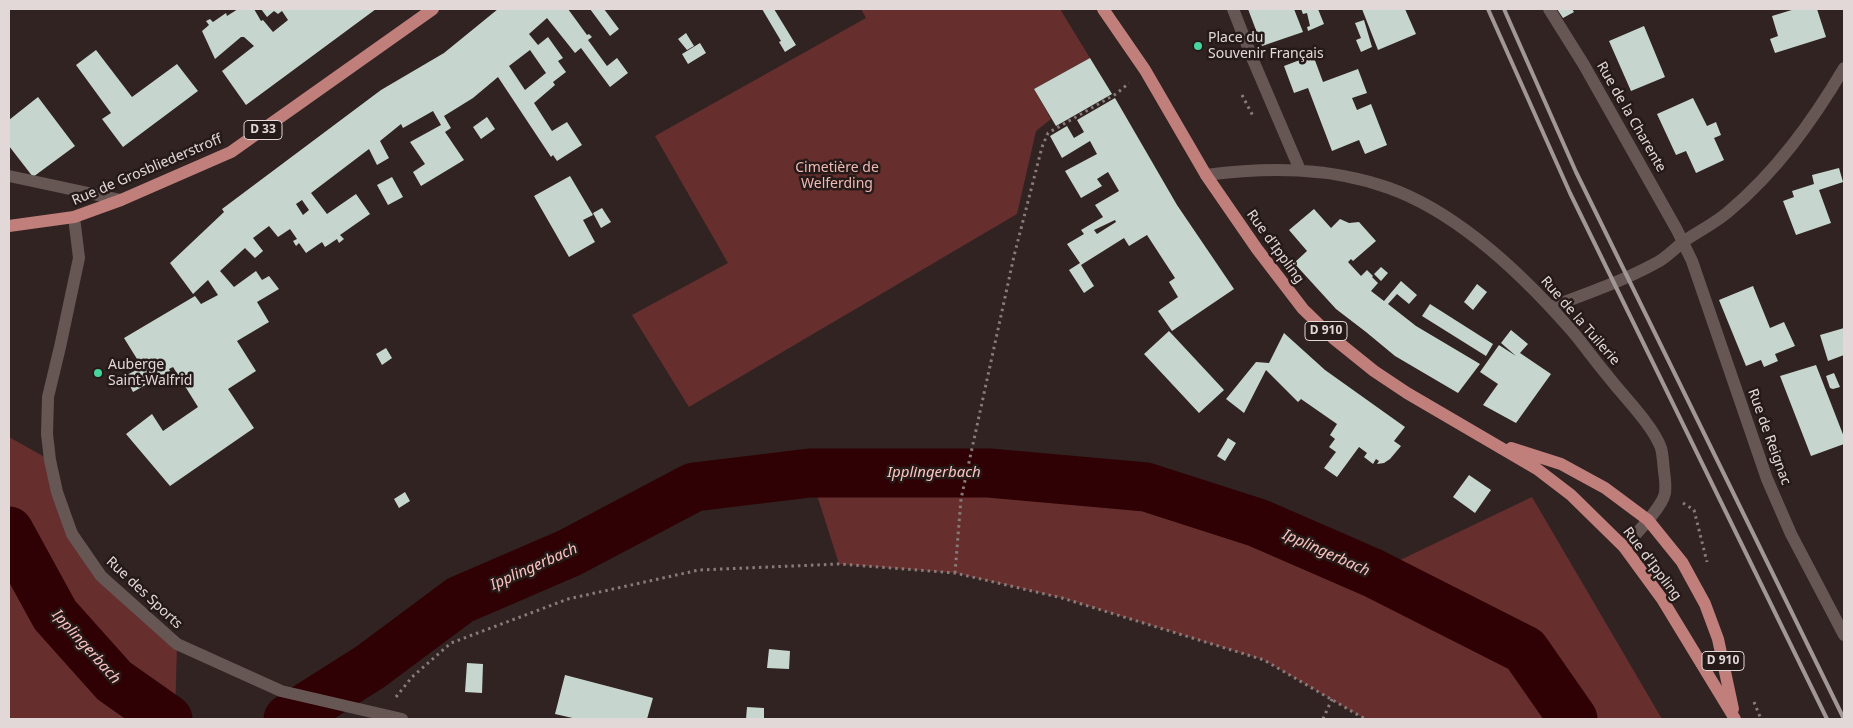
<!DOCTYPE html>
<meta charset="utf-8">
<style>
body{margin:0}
#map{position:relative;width:1853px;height:728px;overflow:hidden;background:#302322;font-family:"Noto Sans",sans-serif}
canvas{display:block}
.frame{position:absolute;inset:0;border:10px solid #e1d8d7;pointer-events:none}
</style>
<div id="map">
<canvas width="1853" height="728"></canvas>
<div class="frame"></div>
</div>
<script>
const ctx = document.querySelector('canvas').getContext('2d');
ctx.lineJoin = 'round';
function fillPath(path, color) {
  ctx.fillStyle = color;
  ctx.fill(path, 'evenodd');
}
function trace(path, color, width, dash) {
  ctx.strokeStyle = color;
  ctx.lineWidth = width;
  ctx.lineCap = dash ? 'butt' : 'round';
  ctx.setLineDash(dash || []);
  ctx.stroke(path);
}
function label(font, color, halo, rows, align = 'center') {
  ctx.font = font + ' "Noto Sans",sans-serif';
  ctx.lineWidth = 5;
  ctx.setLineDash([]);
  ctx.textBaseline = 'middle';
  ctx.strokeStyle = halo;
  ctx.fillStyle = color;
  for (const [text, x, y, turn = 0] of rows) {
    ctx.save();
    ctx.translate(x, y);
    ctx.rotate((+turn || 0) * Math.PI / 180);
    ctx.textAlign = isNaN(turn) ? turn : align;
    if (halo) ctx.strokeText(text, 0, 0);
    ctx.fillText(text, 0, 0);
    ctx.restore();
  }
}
fillPath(new Path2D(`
 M861 9H1060L1090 58 1034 89 1051 119 1036 131 1017 214 689 407 632 315 728 263 655 136 866 18Z
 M9 437 50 460 57 492 101 576 177 644 175 719H9Z
 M810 473H989L1146 487 1258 523 1373 573 1532 497 1662 719H1365L1264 660 1062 598 955 573 839 564Z`), '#662f2e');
trace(new Path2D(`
 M9 531 55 615 114 681 168 719
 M288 719 370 667 460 600 569 553 694 487 810 473H989L1146 487 1258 523 1373 573 1525 650 1573 719`), '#2f0104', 49);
fillPath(new Path2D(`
 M238 9H254L261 21 263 20 273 32 288 20 282 11 278 14 274 11 267 17 261 9H376L246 105 222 71 254 46 244 37H241L215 59 202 31 209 25 206 21 210 19 213 22 226 13 227 16Z
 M498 9H568L587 35 589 34 592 37 588 40 607 66 617 58 628 73 610 87 581 48 575 53 547 18 529 34 538 45 548 37 563 58 558 61 566 72 553 82 555 85 534 103 552 131 567 122 582 145 557 161 553 155 551 157 498 77 473 98 444 116 451 128 445 132 464 160 421 186 413 172 425 164 410 142 441 125 433 111 403 128 401 124 380 141 389 158 377 165 369 149 311 193 327 214 356 194 370 214 340 235 344 239 339 243 337 239 325 247 322 242 306 253 299 243 296 246 293 241 297 239 290 229 278 237 269 226 253 238 263 251 255 258 245 248 220 271 234 287 256 271 262 280 269 276 279 289 257 302 269 322 237 341 256 371 228 389 254 428 170 486 126 434 152 414 163 431 198 407 173 367 169 369 170 371 133 392 125 376 142 367 124 338 195 296 201 304 218 295 208 280 193 294 170 263 224 212 222 209 381 90 444 53ZM530 50 546 73 525 90 509 66ZM302 200 309 210 303 215 296 204Z
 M590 9H604L619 29 610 36Z
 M762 9H774L796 45 785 52 779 42 781 41Z
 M1248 9H1294L1303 32 1262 46Z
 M1301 9H1318L1324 24 1308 31 1307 27 1310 26 1307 13 1303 14Z
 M1362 9H1405L1416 34 1378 50Z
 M1557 9H1572L1574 12 1563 18Z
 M1795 9H1817L1826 37 1775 53 1770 39 1778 36 1772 16Z
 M1364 20 1372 47 1361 52 1356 40 1361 38 1355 23Z
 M1644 26 1665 77 1631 91 1609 41Z
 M686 33 694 46 687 50 678 39Z
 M700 43 706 53 688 64 682 54Z
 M96 50 132 97 177 64 198 91 123 147 102 119 111 113 76 65Z
 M1313 55 1323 82 1358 69 1367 93 1352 98 1357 110 1371 104 1387 145 1365 154 1359 140 1332 151 1308 88 1294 93 1284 66Z
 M1090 58 1112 94 1056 126 1034 89Z
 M38 97 75 146 33 177 9 146V120Z
 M1115 98 1177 205 1234 289 1172 331 1158 311 1178 297 1169 282 1175 278 1147 235 1129 246 1124 238 1081 265 1094 286 1084 293 1069 270 1080 263 1067 244 1084 234 1081 230 1103 217 1095 205 1119 191 1108 172 1097 179 1102 186 1081 198 1065 171 1097 154 1090 141 1062 158 1050 136 1067 126 1074 138 1084 132 1077 120ZM1115 220 1116 222 1097 234 1094 230Z
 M1693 98 1707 126 1716 122 1721 135 1714 138 1724 160 1696 173 1686 151 1676 155 1657 114Z
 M487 117 495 129 481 139 473 127Z
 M1839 168 1843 182 1819 190 1831 223 1796 235 1783 201 1794 197 1792 191 1814 184 1812 175Z
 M570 176 593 215 583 220 595 242 569 257 534 196Z
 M392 177 403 197 388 205 377 185Z
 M602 208 611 222 601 228 593 213Z
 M1314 209 1331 228 1340 219 1349 223 1359 222 1376 241 1353 261 1351 259 1348 262 1361 276 1367 270 1373 276 1372 277 1378 283 1371 291 1384 301 1401 281 1417 295 1409 304 1397 294 1388 304 1416 326 1480 364 1458 393 1395 356 1366 332 1336 309 1294 263 1307 251 1289 230Z
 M1381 267 1388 273 1381 281 1374 274Z
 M1477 284 1487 292 1473 310 1464 302Z
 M1753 286 1770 328 1784 322 1795 346 1775 354 1778 361 1764 367 1761 360 1746 366 1719 300Z
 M1430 304 1493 344 1486 356 1422 316Z
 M1844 328V355L1828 361 1820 335Z
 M1511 330 1528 344 1520 353 1551 374 1516 423 1483 405 1498 384 1480 372 1499 345 1516 356 1501 343Z
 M1169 331 1224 390 1199 413 1144 354Z
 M1284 333 1325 370 1405 427 1394 441 1401 446 1390 459 1384 463 1377 464 1379 461 1376 459 1373 464 1364 457 1367 453 1359 447 1337 477 1324 468 1336 452 1329 447 1335 439 1330 435 1337 424 1301 399 1298 402 1266 370 1244 413 1226 399 1256 362 1269 363Z
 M386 348 392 358 382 365 376 354Z
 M1816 365 1844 437V444L1811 456 1780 376Z
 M1834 373 1840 387 1833 389 1830 388 1826 376Z
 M1228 438 1236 443 1225 461 1217 456Z
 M1469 475 1491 490 1475 513 1453 497Z
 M405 492 410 501 399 508 394 499Z
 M769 649 790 651 789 669 767 668Z
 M467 663 483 664 482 693 465 692Z
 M565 675 653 698 647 719H577L555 714Z
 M747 707 764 708V719H746Z`), '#c6d6ce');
trace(new Path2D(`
 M1242 95 1253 116
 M1683 503 1694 510 1707 562
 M955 573 961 499 1014 256 1042 147 1048 133 1116 94 1129 83
 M396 697 412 677 451 643 568 599 699 570 839 564 955 573 1062 598 1264 660 1365 719
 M1754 702 1761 719
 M1323 719 1332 699`), '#877c7b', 3, [2.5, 4]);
trace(new Path2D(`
 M1233 9 1253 60 1300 170
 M1549 9 1584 65 1677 230 1692 261 1767 479 1791 534 1844 635
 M1206 175C1268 167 1330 167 1389 188 1459 213 1524 276 1572 331 1584 345 1595 361 1607 375 1623 396 1652 424 1661 448 1663 455 1663 464 1664 471 1665 478 1666 486 1665 493 1662 508 1635 535 1624 547
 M9 176 121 200
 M1551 307C1586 294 1623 281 1656 263 1666 258 1674 249 1683 242 1697 232 1714 224 1728 212 1776 172 1812 122 1844 68`), '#665755', 12);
trace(new Path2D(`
 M74 217 79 258 60 347 48 397 47 434 50 460 57 492 72 534 101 576 177 644 281 691 402 719`), '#665755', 12);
trace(new Path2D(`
 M1103 9 1145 70 1206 175 1257 249 1303 309 1333 338 1374 371 1407 393 1537 469 1571 495 1624 547 1662 599 1735 719
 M9 226 74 217 121 200 231 152 433 9
 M1511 448 1561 464 1605 488 1648 520 1682 562 1705 604 1718 639 1733 709`), '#c07f7b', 12);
trace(new Path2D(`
 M1488 9 1570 193 1827 719
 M1504 9 1576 172 1844 719`), '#a19796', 4);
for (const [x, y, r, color] of [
 [1198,46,5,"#48d49d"],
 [98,373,5,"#48d49d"]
]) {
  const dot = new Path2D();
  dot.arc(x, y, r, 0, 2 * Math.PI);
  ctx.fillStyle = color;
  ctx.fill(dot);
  trace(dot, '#261a19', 2);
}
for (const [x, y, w] of [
 [263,130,38],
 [1326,331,42],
 [1723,661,42]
]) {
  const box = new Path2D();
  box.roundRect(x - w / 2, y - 9.5, w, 19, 4);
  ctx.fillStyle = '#261a19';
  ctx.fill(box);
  trace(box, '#e1d8d7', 1);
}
label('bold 12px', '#e1d8d7', null, [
 ["D 33",263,130],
 ["D 910",1326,331],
 ["D 910",1723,661]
]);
label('14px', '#e1d8d7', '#261a19', [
 ["Place du",1208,38],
 ["Souvenir Français",1208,54],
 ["Auberge",108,365],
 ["Saint-Walfrid",108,381]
], 'left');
label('14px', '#e1d8d7', '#261a19', [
 ["Rue de la Charente",1631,117,60],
 ["Rue de Grosbliederstroff",147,170,-23],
 ["Rue d'Ippling",1275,247,54],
 ["Rue de la Tuilerie",1580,321,49],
 ["Rue de Reignac",1769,437,70],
 ["Rue d'Ippling",1652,564,53],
 ["Rue des Sports",144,593,43]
]);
label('14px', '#efb9b5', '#261a19', [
 ["Cimetière de",837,168],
 ["Welferding",837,184]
]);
label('italic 15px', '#fbc4c0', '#261a19', [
 ["Ipplingerbach",934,473],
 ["Ipplingerbach",1326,553,24],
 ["Ipplingerbach",534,567,-24],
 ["Ipplingerbach",86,647,48]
]);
</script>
